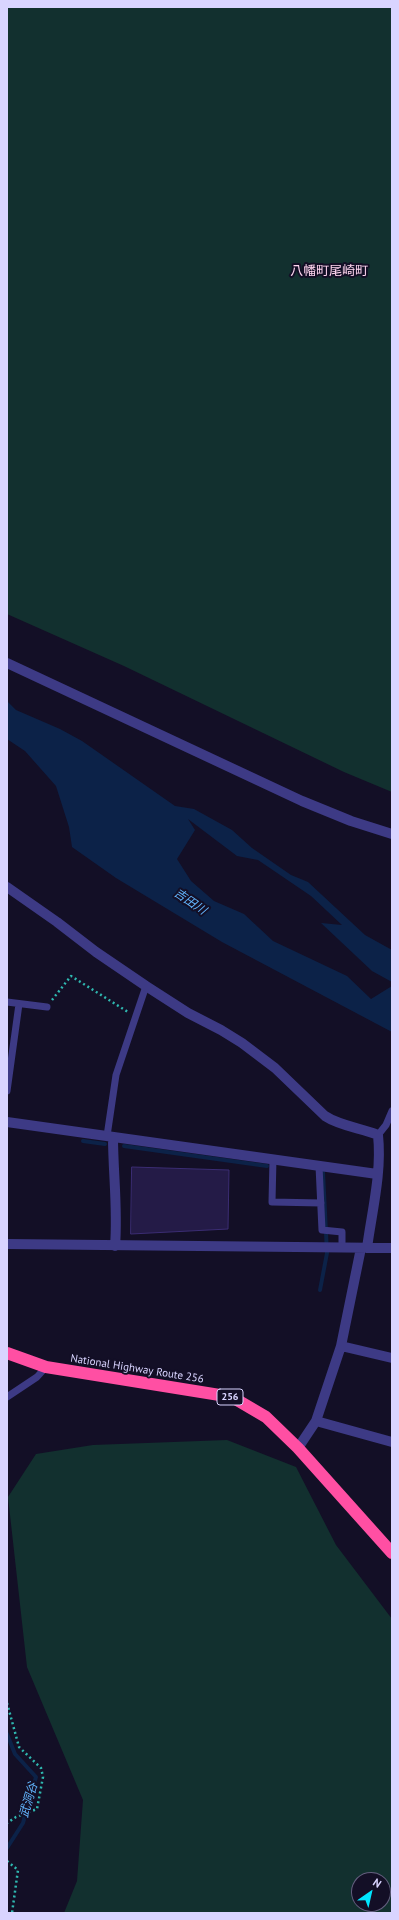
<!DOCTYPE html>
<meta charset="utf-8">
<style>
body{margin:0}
#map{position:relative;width:399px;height:1920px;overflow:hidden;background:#130f26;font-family:"PT Sans",sans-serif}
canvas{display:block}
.frame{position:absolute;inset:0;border:8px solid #d9d4ff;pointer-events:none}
.north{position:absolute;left:351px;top:1872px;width:40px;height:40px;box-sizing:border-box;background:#130f26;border:1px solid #625e7d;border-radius:50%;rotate:34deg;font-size:11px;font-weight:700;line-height:16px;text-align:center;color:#d9d4ff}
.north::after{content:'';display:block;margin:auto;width:14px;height:18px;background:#00e5ff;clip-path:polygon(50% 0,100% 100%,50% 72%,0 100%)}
</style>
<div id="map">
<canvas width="399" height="1920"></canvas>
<div class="frame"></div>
<div class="north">N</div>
</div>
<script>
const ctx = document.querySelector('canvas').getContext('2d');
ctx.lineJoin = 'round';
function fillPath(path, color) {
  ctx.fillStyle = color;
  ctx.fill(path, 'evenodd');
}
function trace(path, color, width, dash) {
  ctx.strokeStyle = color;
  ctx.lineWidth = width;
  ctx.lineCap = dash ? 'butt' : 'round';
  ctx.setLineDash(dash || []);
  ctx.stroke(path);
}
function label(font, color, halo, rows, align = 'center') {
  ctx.font = font + ' "PT Sans","Noto Sans JP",sans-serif';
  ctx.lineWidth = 4;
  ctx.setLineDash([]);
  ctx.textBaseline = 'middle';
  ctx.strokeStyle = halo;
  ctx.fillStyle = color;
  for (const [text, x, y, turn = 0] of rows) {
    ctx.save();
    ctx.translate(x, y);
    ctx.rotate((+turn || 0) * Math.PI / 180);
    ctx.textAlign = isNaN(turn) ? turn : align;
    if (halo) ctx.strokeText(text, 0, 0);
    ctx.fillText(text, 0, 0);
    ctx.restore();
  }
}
fillPath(new Path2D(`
 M7 7H392V792L344 772 124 666 7 614Z
 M227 1440 296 1467 336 1545 392 1619V1913H64L77 1881 83 1800 27 1667 8 1497 36 1454 93 1445ZM359 1880H383V1904H359Z`), '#12302f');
fillPath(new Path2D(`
 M7 701 16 710 60 729 82 741 175 806 194 809 232 830 252 848 291 875 308 882 365 935 392 950V982L372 971 321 923 342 925 311 896 258 860 237 856 188 819 195 830 177 859 191 881 214 901 244 914 273 941 347 976 371 999 392 986V1032L222 942 116 878 72 847 69 827 56 786 25 751 7 739Z`), '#0c2248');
trace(new Path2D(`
 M83 1141 105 1144
 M124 1146 267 1166
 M320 1290 327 1253 323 1172
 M7 1734 15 1754 36 1777 23 1823 7 1848`), '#0c2248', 4);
const building = new Path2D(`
 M132 1167 229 1170 228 1229 131 1234Z`);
fillPath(building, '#241b47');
trace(building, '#3b2d73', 1);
trace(new Path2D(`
 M52 1000 71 976 128 1012
 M7 1703 19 1747 41 1768 43 1777 37 1809 16 1817 7 1823
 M7 1861 18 1870 12 1913`), '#2fb8b0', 2.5, [2, 3]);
trace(new Path2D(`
 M7 1002 47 1007
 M7 1091 19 1004
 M378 1135 386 1125 392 1111
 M107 1136 116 1075 146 986
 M273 1159 272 1202 321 1203
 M319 1166 322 1230 342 1232V1247
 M7 1397 37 1377 46 1367`), '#3d3a85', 7);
trace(new Path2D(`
 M7 663 302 801 351 821 392 834
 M7 887 57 922 96 952 146 986 188 1013 221 1030 242 1043 275 1068 325 1116C340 1126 361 1128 378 1135 382 1172 372 1211 367 1248
 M7 1122 377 1174
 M113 1137C113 1173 118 1209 115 1246
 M7 1244 392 1248
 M341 1346 392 1358
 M316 1421 392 1442
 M298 1448 316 1421 341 1346 361 1248`), '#3d3a85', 10);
trace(new Path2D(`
 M7 1353 46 1367 232 1397 266 1417 298 1448 392 1553`), '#ff4fa3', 12);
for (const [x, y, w] of [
 [230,1397,26]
]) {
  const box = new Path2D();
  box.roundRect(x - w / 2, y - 8, w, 16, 3);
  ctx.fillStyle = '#130f26';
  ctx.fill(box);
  trace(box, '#d9d4ff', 1);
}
label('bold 10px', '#d9d4ff', null, [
 ["256",230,1397]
]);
label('11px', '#d9d4ff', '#130f26', [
 ["National Highway Route 256",137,1369,9]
]);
label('italic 12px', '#62b6ff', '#130f26', [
 ["吉田川",190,902,34],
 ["武洞谷",29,1800,-74]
]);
label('13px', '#ffd6f0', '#130f26', [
 ["八幡町尾崎町",329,271]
]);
</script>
